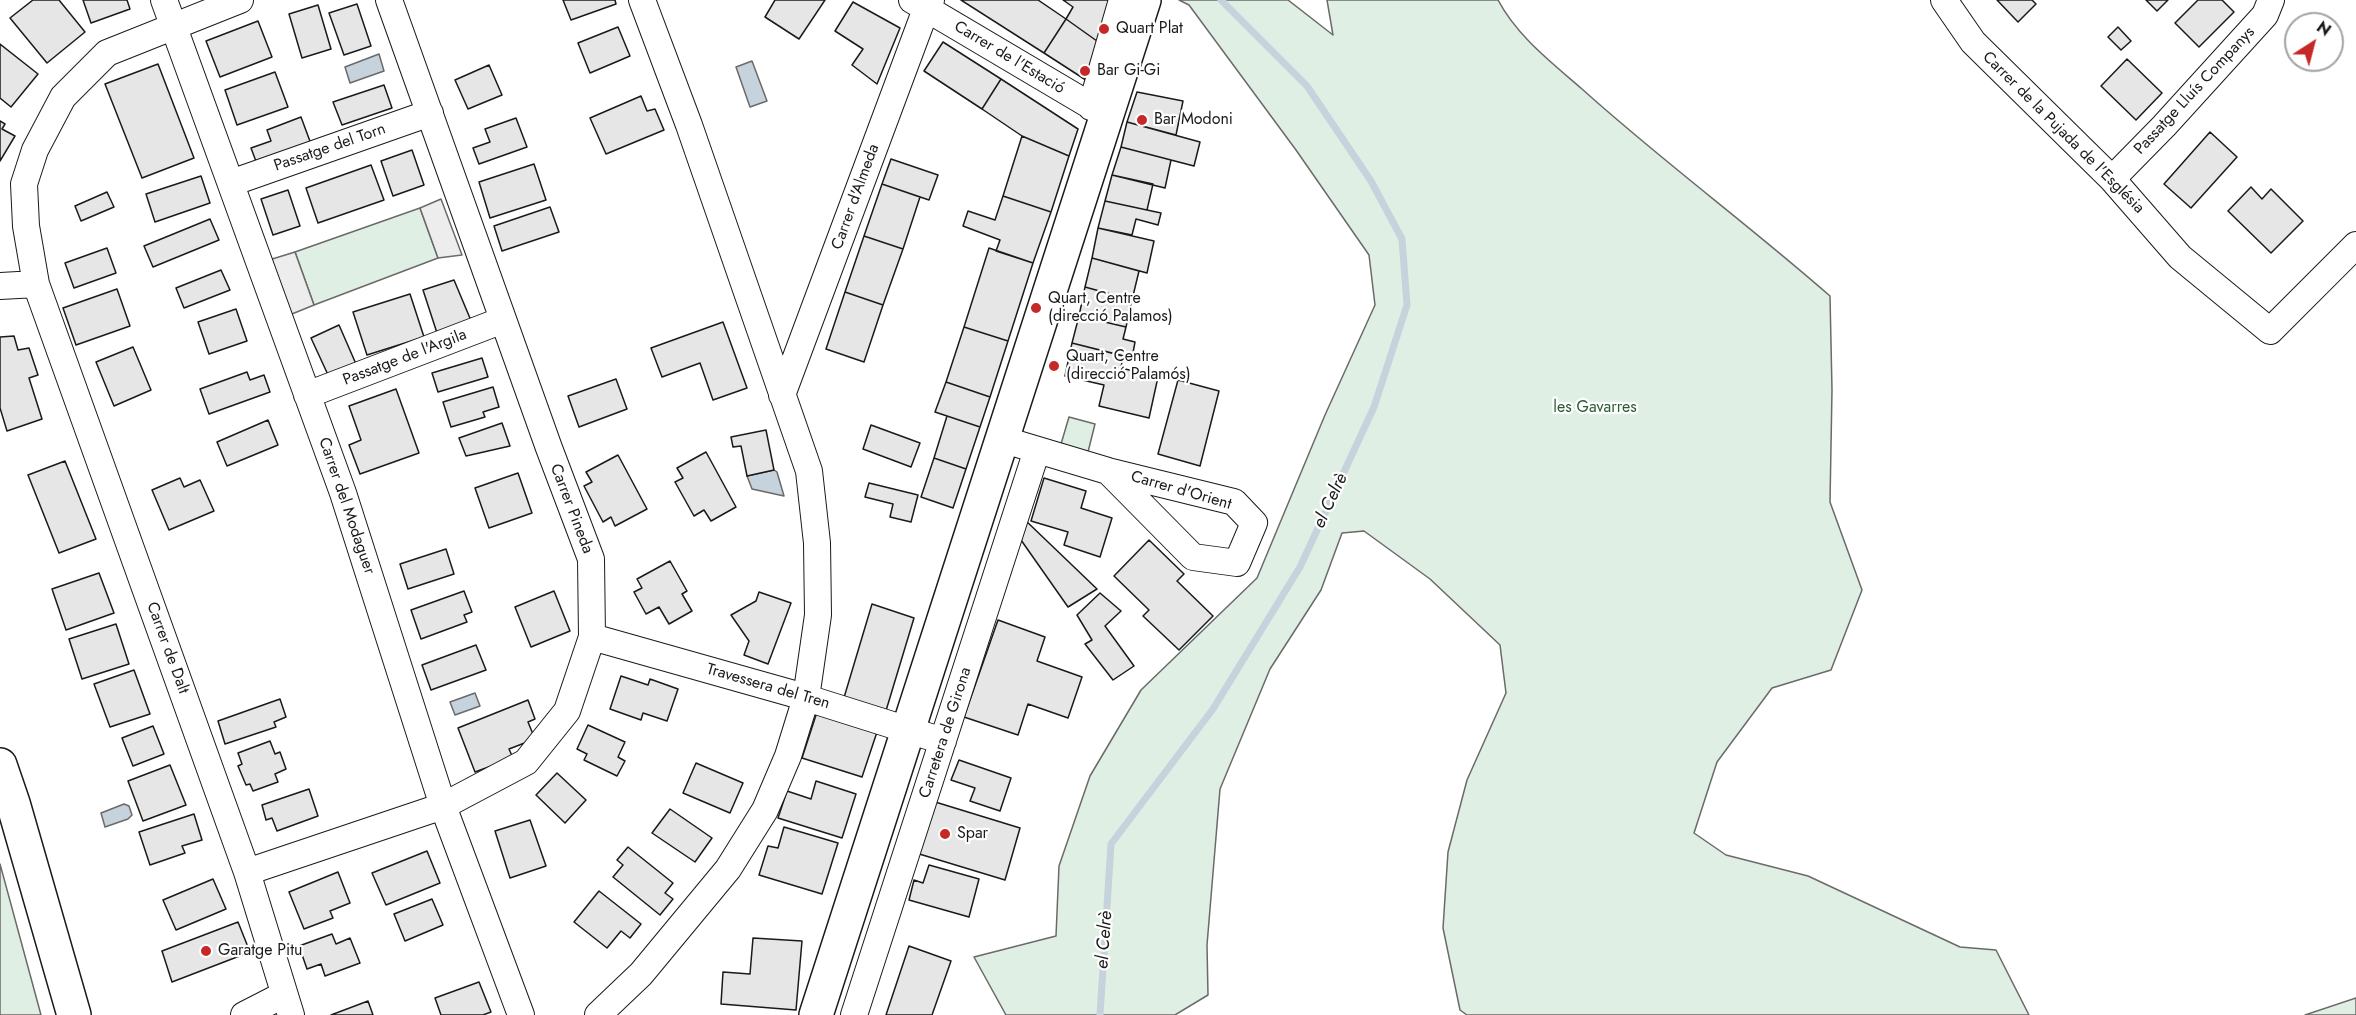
<!DOCTYPE html>
<meta charset="utf-8">
<style>
body{margin:0}
#map{position:relative;width:2356px;height:1015px;overflow:hidden;background:#fff;font-family:Jost,sans-serif}
canvas{display:block}
.north{position:absolute;left:2284px;top:12px;width:60px;height:60px;box-sizing:border-box;background:#fff;border:2px solid #a3a3a3;border-radius:50%;rotate:36deg;font-size:16px;font-weight:700;line-height:24px;text-align:center;color:#1a1a1a}
.north::after{content:'';display:block;margin:auto;width:21px;height:27px;background:#c62828;clip-path:polygon(50% 0,100% 100%,50% 72%,0 100%)}
</style>
<div id="map">
<canvas width="2356" height="1015"></canvas>
<div class="north">N</div>
</div>
<script>
const ctx = document.querySelector('canvas').getContext('2d');
ctx.lineJoin = 'round';
function fillPath(path, color) {
  ctx.fillStyle = color;
  ctx.fill(path, 'evenodd');
}
function trace(path, color, width, dash) {
  ctx.strokeStyle = color;
  ctx.lineWidth = width;
  ctx.lineCap = dash ? 'butt' : 'round';
  ctx.setLineDash(dash || []);
  ctx.stroke(path);
}
function label(font, color, halo, rows, align = 'center') {
  ctx.font = font + ' Jost,sans-serif';
  ctx.lineWidth = 4.5;
  ctx.setLineDash([]);
  ctx.textBaseline = 'middle';
  ctx.strokeStyle = halo;
  ctx.fillStyle = color;
  for (const [text, x, y, turn = 0] of rows) {
    ctx.save();
    ctx.translate(x, y);
    ctx.rotate((+turn || 0) * Math.PI / 180);
    ctx.textAlign = isNaN(turn) ? turn : align;
    if (halo) ctx.strokeText(text, 0, 0);
    ctx.fillText(text, 0, 0);
    ctx.restore();
  }
}
const green = new Path2D(`
 M1179 0H1288L1333 35 1327 0H1498C1517 36 1551 62 1582 89 1662 161 1749 225 1830 296L1832 390 1830 502 1862 590 1831 670 1772 688 1717 762 1694 833 1726 855 1808 876 1960 947 1996 950 2029 1015H1467L1460 1010 1443 928 1448 852 1467 780 1506 693 1500 645 1430 579 1364 531 1342 533 1321 590 1270 669 1220 789 1207 945 1208 995 1175 1015H1006L974 957 1056 936 1059 866 1090 776 1141 690 1257 578 1325 415 1375 305 1369 255 1296 150 1189 5Z
 M420 208 438 258 314 305 295 252Z
 M1069 417 1095 424 1088 452 1061 444Z
 M0 864 41 1015H0Z
 M2356 998V1015H2305Z`);
fillPath(green, '#e0efe3');
trace(green, '#6a6a6a', 1.5);
const parking = new Path2D(`
 M441 199 462 255 438 258 420 208Z
 M295 252 314 305 287 316 269 260Z`);
fillPath(parking, '#ededed');
trace(parking, '#6a6a6a', 1.5);
const water = new Path2D(`
 M379 54 384 71 350 83 345 67Z
 M752 61 767 101 750 107 736 67Z
 M774 470 777 472 784 496 752 489 747 476Z
 M475 693 480 706 455 715 450 702Z
 M124 804 129 806 132 815 128 819 105 827 101 813Z`);
fillPath(water, '#c6d2dc');
trace(water, '#6a6a6a', 1.5);
trace(new Path2D(`
 M1100 1015 1111 844 1213 709 1300 567 1374 407 1407 305 1402 239 1371 181 1307 86 1221 0`), '#c6d2dc', 7);
const building = new Path2D(`
 M33 0H59L85 32 47 63 10 18Z
 M83 0H127L130 9 91 23Z
 M563 0H615L616 4 571 20Z
 M775 0H825L799 39 765 17Z
 M961 0H1038L1066 19 1044 53Z
 M1063 0H1118L1104 46 1066 19 1073 7Z
 M1997 0H2032L2036 4 2018 22Z
 M2146 0H2168L2157 11Z
 M2198 0H2222L2234 12 2199 47 2175 23Z
 M853 2 900 28 877 84 852 65 863 49 835 31Z
 M357 4 371 46 344 55 329 13Z
 M318 5 331 49 302 58 289 14Z
 M1066 19 1104 46 1092 84 1044 53Z
 M258 21 272 57 220 77 206 41Z
 M618 27 630 56 590 73 578 43Z
 M2118 27 2131 41 2121 50 2108 37Z
 M943 42 1001 79 982 109 924 71Z
 M0 44 38 74 11 107 0 98Z
 M2127 59 2162 93 2136 120 2101 86Z
 M158 64 194 158 142 178 105 84Z
 M489 65 502 95 468 109 455 80Z
 M275 72 288 107 237 125 225 90Z
 M1001 79 1078 129 1069 156 1022 136 982 109Z
 M384 85 392 108 342 125 333 102Z
 M1137 92 1183 101 1176 135 1127 122Z
 M641 96 647 111 655 109 664 130 606 154 590 118Z
 M301 117 311 144 257 164 251 148 271 141 267 130Z
 M516 118 527 147 479 164 473 148 490 142 485 129Z
 M0 121 5 124 2 129 15 136 0 161Z
 M1127 122 1200 142 1194 166 1121 147Z
 M2210 132 2237 157 2191 208 2164 184Z
 M1022 136 1069 156 1051 212 1003 196Z
 M1121 147 1171 160 1165 188 1112 175Z
 M412 150 424 185 393 196 381 161Z
 M891 159 938 175 929 200 882 184Z
 M534 164 546 200 490 218 479 182Z
 M371 165 384 200 318 223 306 188Z
 M1112 175 1153 184 1147 210 1105 201Z
 M201 176 210 203 155 222 146 194Z
 M882 184 920 197 903 249 864 236Z
 M2251 187 2262 199 2271 189 2303 221 2271 253 2228 211Z
 M288 190 300 226 273 235 261 199Z
 M107 192 114 207 81 221 75 206Z
 M1003 196 1051 212 1033 263 996 251 1000 240 963 226 968 211 995 220Z
 M1105 201 1161 213 1158 225 1136 219 1132 235 1098 228Z
 M550 207 559 232 502 251 494 226Z
 M210 219 219 240 153 267 144 246Z
 M1098 228 1154 241 1147 273 1092 258Z
 M864 236 903 249 883 305 845 292Z
 M107 248 116 273 74 288 65 263Z
 M989 248 1033 263 1008 341 964 327Z
 M1092 258 1139 271 1132 300 1085 287Z
 M221 270 230 290 184 308 176 288Z
 M454 280 472 323 438 336 423 290Z
 M1085 287 1132 300 1126 327 1079 316Z
 M117 289 130 326 76 345 63 308Z
 M845 292 883 305 864 362 826 349Z
 M410 294 424 337 367 355 353 312Z
 M236 309 247 341 209 354 198 322Z
 M1079 316 1126 327 1123 339 1135 342 1132 358 1072 343Z
 M723 322 747 388 713 400 700 363 662 377 651 348Z
 M339 325 356 364 329 377 311 338Z
 M964 327 1008 341 990 397 946 382Z
 M14 336 18 350 29 348 38 375 29 378 42 419 7 431 0 408V337Z
 M1072 343 1123 356 1121 368 1158 377 1149 418 1099 406 1104 385 1065 376Z
 M133 347 151 390 114 406 96 362Z
 M482 358 488 377 438 392 432 373Z
 M247 372 250 380 264 375 270 392 209 414 200 389Z
 M616 379 627 409 579 427 568 396Z
 M1178 380 1219 391 1200 466 1158 454Z
 M946 382 990 397 980 427 935 412Z
 M493 387 499 407 483 412 485 417 451 427 443 402Z
 M396 389 419 453 360 474 349 445 361 440 349 406Z
 M947 416 980 427 966 469 934 458Z
 M268 420 278 445 227 466 217 442Z
 M502 423 510 446 466 456 459 438Z
 M871 425 920 443 911 467 863 449Z
 M766 430 774 470 747 476 741 446 733 447 731 437Z
 M706 452 736 507 711 521 704 510 694 516 675 482 683 478 677 468Z
 M618 455 647 509 615 526 611 517 603 522 584 486 592 482 586 472Z
 M934 458 966 469 953 508 921 497Z
 M65 461 96 539 59 553 28 475Z
 M518 473 532 513 489 528 475 488Z
 M180 478 184 487 200 480 214 511 169 530 152 490Z
 M1044 478 1086 491 1081 508 1112 518 1100 557 1064 545 1068 532 1031 521Z
 M869 483 918 495 911 522 890 517 893 504 865 497Z
 M1024 519 1097 589 1068 607 1021 540Z
 M1149 540 1184 574 1177 581 1213 616 1179 650 1143 616 1149 610 1114 576Z
 M446 549 454 574 408 589 400 564Z
 M670 561 687 591 682 594 692 611 669 624 659 607 646 614 634 592 642 588 637 579Z
 M99 573 114 613 66 630 52 589Z
 M464 591 472 612 464 615 467 622 421 639 411 610Z
 M554 591 570 631 531 647 515 607Z
 M759 592 791 603 768 664 744 655 749 641 731 615 756 601Z
 M1100 593 1121 611 1105 626 1134 666 1113 680 1085 644 1092 640 1077 615Z
 M872 604 914 618 885 714 843 701Z
 M998 620 1045 637 1037 661 1082 677 1068 718 1028 704 1018 735 964 717Z
 M116 624 129 664 82 679 69 639Z
 M476 645 486 670 431 690 422 665Z
 M134 670 150 714 110 727 94 684Z
 M621 676 648 685 650 679 678 689 667 721 643 713 641 720 610 709Z
 M280 699 286 717 274 722 276 727 225 744 218 721Z
 M528 700 535 719 528 722 535 739 509 749 513 758 475 772 458 728Z
 M817 712 877 732 862 777 802 758Z
 M588 725 625 742 618 757 625 761 617 776 584 760 587 754 577 749Z
 M153 726 164 754 133 766 122 738Z
 M270 741 275 754 280 752 286 769 275 774 278 782 253 791 250 784 246 785 238 766 242 764 238 753Z
 M959 760 1011 778 1000 811 970 801 975 788 951 780Z
 M696 763 743 783 730 813 683 793Z
 M170 765 186 805 143 821 128 781Z
 M557 773 586 800 565 823 536 795Z
 M816 781 856 794 842 838 778 818 787 791 811 799Z
 M309 789 318 816 277 831 272 818 266 820 262 805Z
 M932 801 1020 828 1005 880 916 853Z
 M670 809 712 838 695 862 652 833Z
 M194 814 202 840 182 846 185 853 150 865 139 832Z
 M530 820 546 866 510 878 495 831Z
 M784 827 838 843 822 894 759 875 768 846 778 848Z
 M628 847 673 883 665 893 673 899 660 915 613 877 623 865 617 860Z
 M427 851 440 883 386 905 372 873Z
 M929 865 979 879 969 917 909 900 914 880 923 883Z
 M338 872 350 903 330 911 333 918 304 929 289 892Z
 M213 879 226 909 176 930 163 900Z
 M599 891 641 924 630 938 621 931 607 948 574 922Z
 M432 899 443 925 405 941 394 914Z
 M238 922 250 952 172 982 162 951Z
 M332 934 336 944 350 938 360 963 325 976 321 964 307 969 299 946Z
 M753 938 802 941 796 1010 721 1004 723 972 750 974Z
 M909 946 951 961 932 1015H886Z
 M479 982 491 1012 483 1015H441L435 998Z
 M368 1001 373 1015H331Z`);
fillPath(building, '#e6e6e6');
trace(building, '#1a1a1a', 1.5);
const minor = new Path2D(`
 M164 0 343 493 443 806 521 1015
 M240 0 107 53 63 97 35 150 24 184 26 226 36 284 247 872 291 1015
 M912 0 1108 116
 M1944 0 1973 42 2112 179 2180 257 2270 331 2356 245
 M1091 107 1122 0
 M2112 179 2164 126 2265 15 2271 0
 M231 183 430 113
 M0 286 36 284
 M307 395 503 320
 M782 395 926 9 931 0
 M1001 439 1108 471 1234 502 1254 523 1237 563 1193 557 1108 471
 M592 637 794 694 943 741
 M247 872 443 806 526 762 567 711 592 637 591 559 549 448 389 0
 M244 1015 283 995
 M598 1015 641 974 728 869 765 810 788 756 806 698 818 615 817 543 809 471 689 125 642 0
 M854 1015 1037 450`);
const major = new Path2D(`
 M0 765 13 803 74 1015
 M816 1015 1144 0`);
trace(minor, '#1a1a1a', 28);
trace(major, '#1a1a1a', 36);
trace(minor, '#fff', 26);
trace(major, '#fff', 33);
for (const [x, y, r, color] of [
 [1104,29,6,"#c62828"],
 [1085,71,6,"#c62828"],
 [1142,120,6,"#c62828"],
 [1036,308,6,"#c62828"],
 [1054,366,6,"#c62828"],
 [945,834,6,"#c62828"],
 [206,951,6,"#c62828"]
]) {
  const dot = new Path2D();
  dot.arc(x, y, r, 0, 2 * Math.PI);
  ctx.fillStyle = color;
  ctx.fill(dot);
  trace(dot, '#fff', 2);
}
label('16px', '#1a1a1a', '#fff', [
 ["Quart Plat",1116,29],
 ["Bar Gi-Gi",1097,71],
 ["Bar Modoni",1154,120],
 ["Quart, Centre",1048,299],
 ["(direcció Palamos)",1048,317],
 ["Quart, Centre",1066,357],
 ["(direcció Palamós)",1066,375],
 ["Spar",957,834],
 ["Garatge Pitu",218,951]
], 'left');
label('16px', '#1a1a1a', '#fff', [
 ["Carrer de l'Estació",1009,58,31],
 ["Passatge Lluís Companys",2195,91,-47],
 ["Carrer de la Pujada de l'Església",2063,133,45],
 ["Passatge del Torn",330,148,-19],
 ["Carrer d'Almeda",856,197,-70],
 ["Passatge de l'Argila",405,358,-21],
 ["Carrer d'Orient",1181,491,16],
 ["Carrer del Modaguer",346,506,71],
 ["Carrer Pineda",571,509,69],
 ["Carrer de Dalt",167,648,70],
 ["Travessera del Tren",768,687,16],
 ["Carretera de Girona",946,733,-72]
]);
label('16px', '#2b5a34', '#fff', [
 ["les Gavarres",1595,408]
]);
label('italic 18px', '#1a1a1a', '#fff', [
 ["el Celrè",1331,501,-65],
 ["el Celrè",1105,940,-86]
]);
</script>
